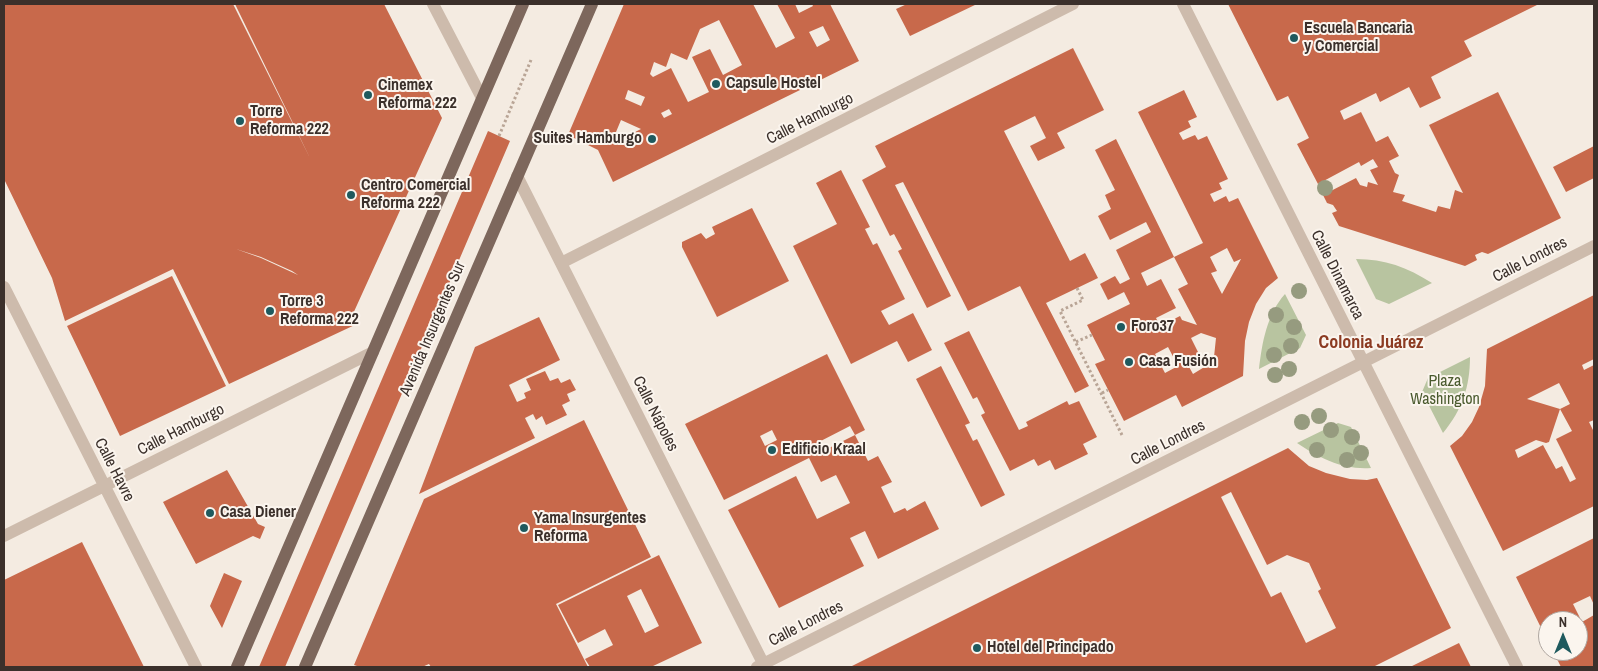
<!DOCTYPE html>
<meta charset="utf-8">
<style>
body{margin:0}
#map{position:relative;width:1598px;height:671px;overflow:hidden;background:#f4ebe1;font-family:"Archivo Narrow",sans-serif}
canvas{display:block}
.frame{position:absolute;inset:0;border:5px solid #3b302b;pointer-events:none}
.north{position:absolute;left:1538px;top:611px;width:50px;height:50px;box-sizing:border-box;background:#fbf5ee;border:1px solid #aea6a0;border-radius:50%;rotate:0deg;font-size:14px;font-weight:700;line-height:20px;text-align:center;color:#3b302b}
.north::after{content:'';display:block;margin:auto;width:18px;height:22px;background:#1f5a5e;clip-path:polygon(50% 0,100% 100%,50% 72%,0 100%)}
</style>
<div id="map">
<canvas width="1598" height="671"></canvas>
<div class="frame"></div>
<div class="north">N</div>
</div>
<script>
const ctx = document.querySelector('canvas').getContext('2d');
ctx.lineJoin = 'round';
function fillPath(path, color) {
  ctx.fillStyle = color;
  ctx.fill(path, 'evenodd');
}
function trace(path, color, width, dash) {
  ctx.strokeStyle = color;
  ctx.lineWidth = width;
  ctx.lineCap = dash ? 'butt' : 'round';
  ctx.setLineDash(dash || []);
  ctx.stroke(path);
}
function label(font, color, halo, rows, align = 'center') {
  ctx.font = font + ' "Archivo Narrow",sans-serif';
  ctx.lineWidth = 4;
  ctx.setLineDash([]);
  ctx.textBaseline = 'middle';
  ctx.strokeStyle = halo;
  ctx.fillStyle = color;
  for (const [text, x, y, turn = 0] of rows) {
    ctx.save();
    ctx.translate(x, y);
    ctx.rotate((+turn || 0) * Math.PI / 180);
    ctx.textAlign = isNaN(turn) ? turn : align;
    if (halo) ctx.strokeText(text, 0, 0);
    ctx.fillText(text, 0, 0);
    ctx.restore();
  }
}
fillPath(new Path2D(`
 M1356 259C1385 259 1407 267 1432 283L1389 304 1376 299Z
 M1285 294 1306 335 1300 348 1259 369C1262 343 1267 314 1285 294Z
 M1470 357C1470 387 1462 410 1443 433L1422 392 1428 378Z
 M1338 423 1351 427 1371 468C1343 470 1319 458 1297 443Z`), '#b8c4a0');
fillPath(new Path2D(`
 M4 4H233L310 158 235 4H384L442 118 352 316 359 323 229 384 173 269 65 321 52 278 4 179ZM236 249 261 257 292 271 298 275 261 258Z
 M624 4H753L776 48 795 38 777 4H795L799 13 813 6 812 4H830L859 61 613 182 598 150 568 135ZM719 20 742 65 723 75 710 49 692 57 709 92 688 102 671 68 653 77 650 74 654 62 666 67 671 53 687 60 700 29ZM823 26 830 40 817 47 809 32ZM628 90 645 97 641 106 625 99ZM669 109 672 114 664 118 661 113ZM621 120 641 129 611 144Z
 M907 4H977L910 36 896 9Z
 M1228 4H1539L1464 41 1472 56 1431 77 1441 98 1420 108 1409 87 1380 102 1376 93 1340 111 1344 120 1361 112 1376 142 1388 136 1399 156 1389 161 1395 173 1399 175 1393 192 1405 195 1402 201 1436 212 1438 206 1450 209 1455 190 1463 193 1429 125 1498 92 1561 218 1488 254 1482 252 1475 255 1477 260 1465 266 1339 226 1332 213 1337 211 1333 205 1327 203 1323 195 1356 178 1360 185 1367 187 1368 182 1378 185 1370 170 1378 167 1373 159 1361 166 1359 162 1318 184 1297 144 1309 138 1288 96 1277 101Z
 M1073 48 1104 110 1057 133 1065 148 1038 161 1030 146 1046 138 1035 116 1004 131 1070 261 1085 253 1098 278 1046 303 1089 386 1075 393 1020 286 968 311 903 182 895 185 951 296 927 308 898 251 902 249 894 234 890 236 862 180 886 167 875 146Z
 M1184 90 1197 117 1188 121 1191 127 1179 133 1183 140 1195 135 1198 140 1207 136 1228 179 1219 183 1222 189 1210 194 1214 202 1226 196 1229 202 1238 198 1278 278 1266 288 1256 304 1249 322 1245 341 1243 376 1182 407 1176 395 1124 421 1095 364 1105 360 1087 325 1130 304 1124 292 1108 300 1100 284 1115 276 1120 284 1130 279 1116 250 1151 232 1146 222 1110 240 1098 216 1111 209 1105 195 1115 190 1095 150 1116 139 1174 257 1141 273 1147 286 1161 279 1176 308 1156 318 1160 326 1180 316 1182 320 1197 325 1178 289 1188 284 1174 257 1203 243 1138 112ZM1227 248 1234 262 1241 259 1222 294 1211 273 1217 271 1210 257ZM1201 333 1216 338 1214 357 1204 362 1206 366 1193 374 1188 365 1201 358 1191 338ZM1168 347 1178 366 1165 373 1155 354Z
 M488 131 510 141 285 667H259Z
 M1594 146V178L1566 192 1553 167Z
 M841 170 870 227 865 229 873 245 877 243 905 299 881 311 889 325 913 313 932 350 908 362 897 341 851 364 793 246 837 224 816 183Z
 M752 208 789 281 717 317 682 247V242L701 233 706 239 715 234 712 227Z
 M172 276 226 386 120 436 67 326Z
 M1594 295V359L1582 365 1584 370 1594 365V420L1589 422 1594 432V506L1503 551 1450 446 1462 436 1472 422 1479 407 1485 386 1487 349ZM1559 383 1570 404 1560 409 1572 431 1556 439 1576 479 1570 482 1562 466 1556 469 1543 445 1518 458 1515 450 1536 440 1546 443 1549 442 1560 409 1527 399Z
 M539 317 560 360 509 385 517 402 526 398 524 393 531 390 526 379 545 371 550 381 558 378 561 383 570 379 576 390 567 394 570 401 562 405 567 415 546 425 542 416 536 420 533 414 525 418 535 438 419 494 475 347Z
 M969 331 1019 430 1028 426 1026 422 1067 401 1069 405 1079 401 1097 437 1083 444 1088 454 1055 470 1050 460 1038 466 1034 459 1010 471 981 415 985 413 977 397 973 399 944 343Z
 M827 354 865 430 855 435 850 426 811 446 815 455 855 435 868 461 878 456 892 482 881 487 894 513 905 508 907 511 925 501 939 529 878 559 865 531 850 538 864 566 779 608 728 510 796 476 817 519 850 503 836 475 821 482 809 458 724 500 685 424ZM772 430 777 440 765 446 760 436Z
 M941 366 970 423 965 425 973 441 977 439 1005 495 981 507 916 379Z
 M584 420 651 557 556 604 588 667H431L429 664 422 667H360L354 665 424 499Z
 M1288 448 1309 466 1326 473 1350 479 1367 480 1377 478 1451 628 1373 667H850ZM1231 492 1267 565 1287 555 1309 563 1321 589 1318 591 1336 628 1306 643 1281 592 1271 597 1221 497Z
 M227 470 258 524 265 527 260 539 253 536 196 564 163 502Z
 M1594 538V605L1590 596 1573 604 1582 622 1594 615V667H1561L1553 651H1578V621H1548V642L1516 577Z
 M82 542 144 667H4V580Z
 M659 555 702 643 651 667H590L585 659 613 645 605 629 578 643 558 605ZM641 589 659 626 645 633 627 596Z
 M224 573 242 581 222 628 210 606Z
 M1459 643 1471 667H1410Z`), '#c8694b');
trace(new Path2D(`
 M499 136 531 60
 M1077 288 1083 300 1060 311 1123 437
 M1076 342 1092 335
 M1102 393 1108 390`), '#b9a596', 3, [2.5, 2.5]);
trace(new Path2D(`
 M433 4 482 98
 M1183 4 1517 667
 M517 176 765 667
 M561 263 1073 4
 M4 287 196 667
 M4 536 373 352
 M757 667 1594 246`), '#cdbbac', 12);
trace(new Path2D(`
 M237 667 523 4
 M305 667 592 4`), '#7d675c', 12);
ctx.fillStyle = '#969b7f';
for (const [x, y] of [
 [1325,188],
 [1299,291],
 [1276,315],
 [1294,327],
 [1291,346],
 [1274,355],
 [1289,369],
 [1275,375],
 [1319,416],
 [1302,422],
 [1331,430],
 [1352,437],
 [1317,450],
 [1361,453],
 [1347,460]
]) {
  ctx.beginPath();
  ctx.arc(x, y, 8, 0, 2 * Math.PI);
  ctx.fill();
}
for (const [x, y, r, color] of [
 [1294,38,5,"#1f5a5e"],
 [716,84,5,"#1f5a5e"],
 [368,95,5,"#1f5a5e"],
 [240,121,5,"#1f5a5e"],
 [652,139,5,"#1f5a5e"],
 [351,195,5,"#1f5a5e"],
 [270,311,5,"#1f5a5e"],
 [1121,327,5,"#1f5a5e"],
 [1129,362,5,"#1f5a5e"],
 [772,450,5,"#1f5a5e"],
 [210,513,5,"#1f5a5e"],
 [524,528,5,"#1f5a5e"],
 [977,648,5,"#1f5a5e"]
]) {
  const dot = new Path2D();
  dot.arc(x, y, r, 0, 2 * Math.PI);
  ctx.fillStyle = color;
  ctx.fill(dot);
  trace(dot, '#fbf5ee', 2);
}
label('bold 16px', '#3b302b', '#fbf5ee', [
 ["Escuela Bancaria",1304,29],
 ["y Comercial",1304,47],
 ["Capsule Hostel",726,84],
 ["Cinemex",378,86],
 ["Reforma 222",378,104],
 ["Torre",250,112],
 ["Reforma 222",250,130],
 ["Suites Hamburgo",642,139,"right"],
 ["Centro Comercial",361,186],
 ["Reforma 222",361,204],
 ["Torre 3",280,302],
 ["Reforma 222",280,320],
 ["Foro37",1131,327],
 ["Casa Fusión",1139,362],
 ["Edificio Kraal",782,450],
 ["Casa Diener",220,513],
 ["Yama Insurgentes",534,519],
 ["Reforma",534,537],
 ["Hotel del Principado",987,648]
], 'left');
label('16px', '#3b302b', '#fbf5ee', [
 ["Calle Hamburgo",810,119,-27],
 ["Calle Londres",1530,260,-27],
 ["Calle Dinamarca",1337,275,63],
 ["Avenida Insurgentes Sur",433,329,-67],
 ["Calle Nápoles",655,414,63],
 ["Calle Hamburgo",181,430,-27],
 ["Calle Londres",1168,443,-27],
 ["Calle Havre",114,470,63],
 ["Calle Londres",806,624,-27]
]);
label('16px', '#4a5a2e', '#fbf5ee', [
 ["Plaza",1445,382],
 ["Washington",1445,400]
]);
label('bold 18px', '#8c3b22', '#fbf5ee', [
 ["Colonia Juárez",1371,343]
]);
</script>
